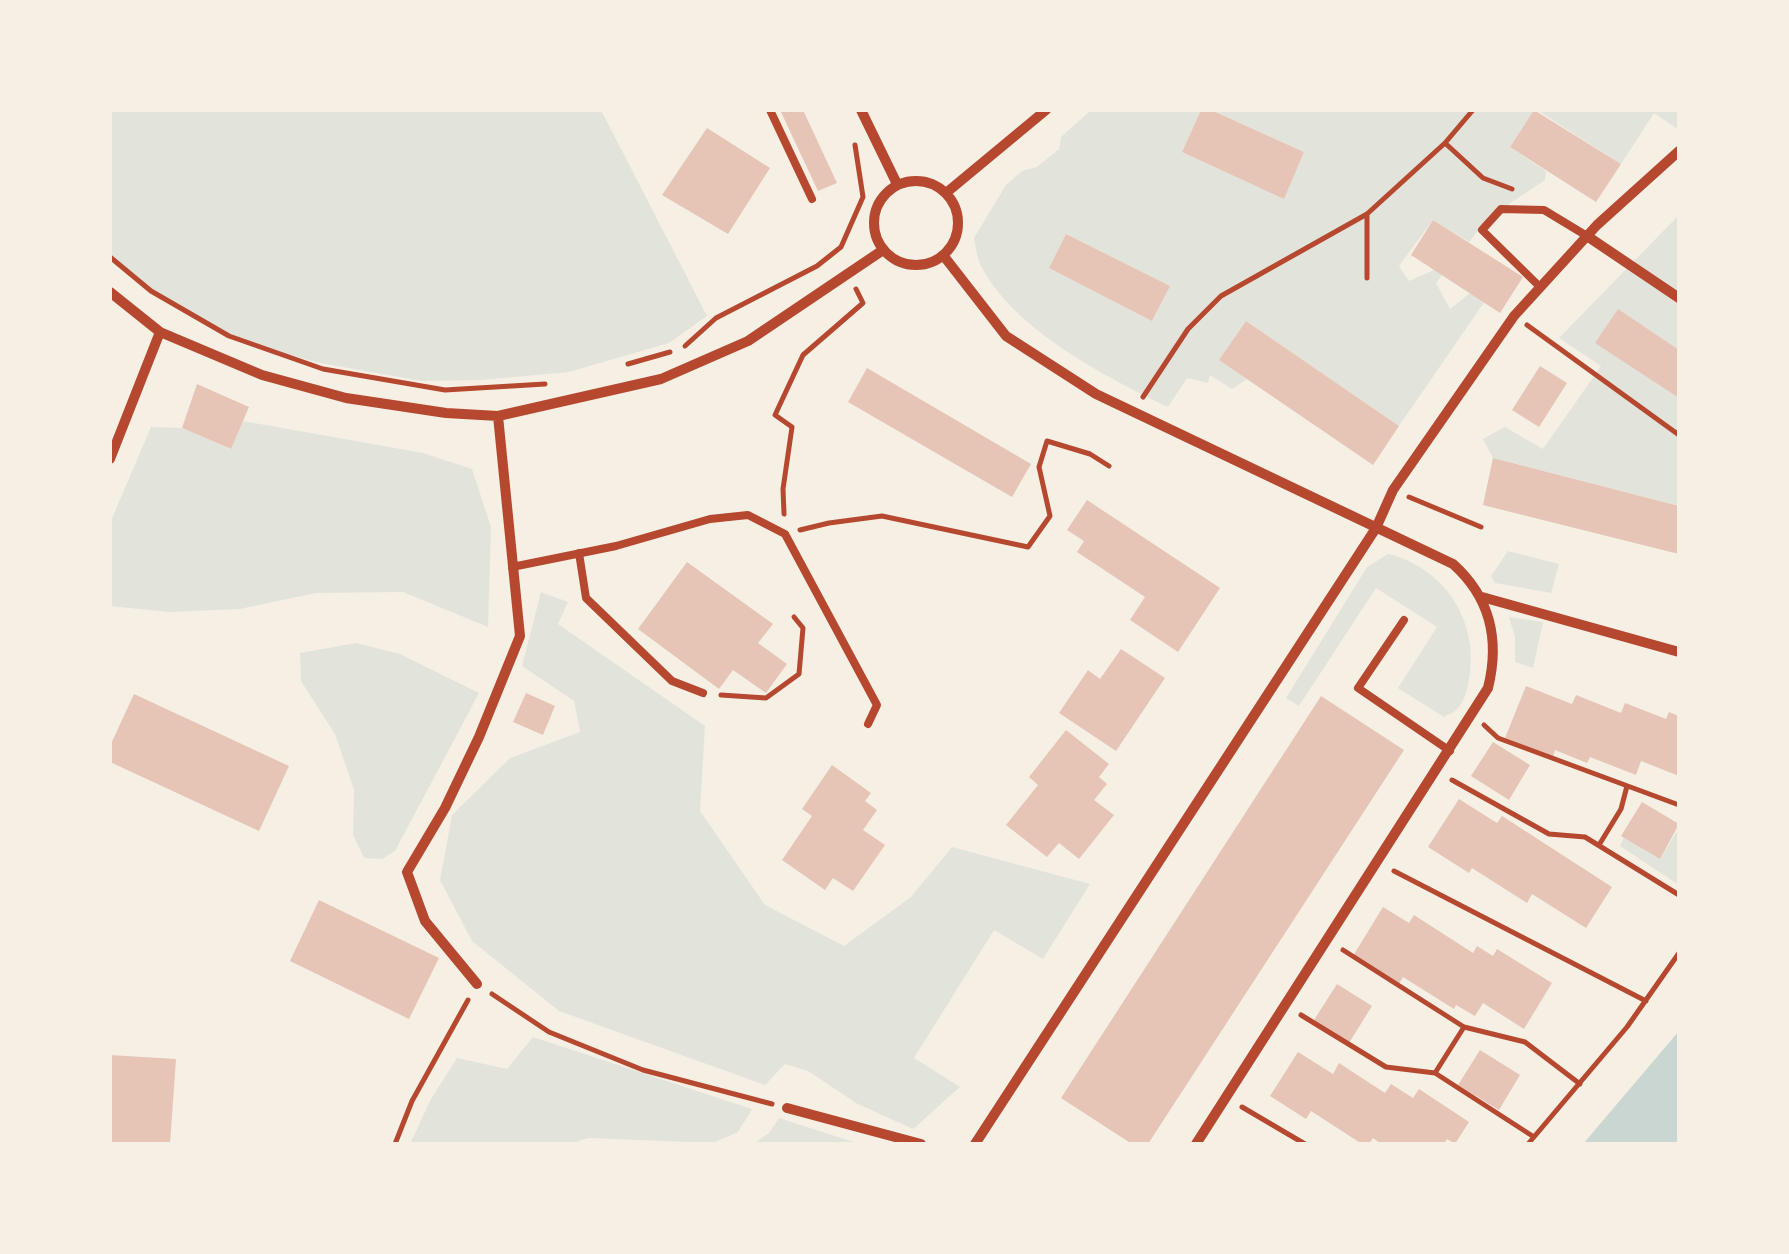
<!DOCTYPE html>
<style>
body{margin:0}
#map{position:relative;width:1789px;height:1254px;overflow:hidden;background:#f6efe4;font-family:"Work Sans",sans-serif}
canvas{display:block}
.frame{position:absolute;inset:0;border:112px solid #f6efe4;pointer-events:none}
</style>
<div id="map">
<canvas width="1789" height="1254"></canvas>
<div class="frame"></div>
</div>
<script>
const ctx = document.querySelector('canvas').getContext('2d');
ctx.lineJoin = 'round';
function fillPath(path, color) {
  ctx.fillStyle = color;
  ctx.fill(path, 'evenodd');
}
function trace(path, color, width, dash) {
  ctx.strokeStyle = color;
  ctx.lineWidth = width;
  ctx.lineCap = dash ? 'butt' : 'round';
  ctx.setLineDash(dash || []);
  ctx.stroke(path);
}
fillPath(new Path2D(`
 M110 110H601L707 316 669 343 569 372 481 380 422 381 320 363 254 346 174 307 110 255Z
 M1091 110H1201L1182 152 1283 198 1304 152 1211 110H1534L1510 147 1546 171 1545 180 1488 218 1469 242 1433 220 1399 266 1409 281 1434 270 1442 275 1436 283 1450 309 1470 293 1485 301 1399 426 1246 321 1220 360 1247 379 1232 389 1210 375 1208 383 1187 378 1168 407C1106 377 1016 331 982 268 977 259 976 247 974 238L1006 185 1022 171 1037 167 1059 149 1061 137ZM1066 234 1169 286 1153 320 1049 268Z
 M1537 110H1679V130L1654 113 1621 164Z
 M1679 215V506L1493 458 1483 439 1505 427 1543 449 1601 366 1559 338Z
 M243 421 423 453 472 469 491 527 488 627 403 592 316 593 240 609 168 612 110 606V523L151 427 182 428 230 449Z
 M1508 551 1559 564 1551 593 1495 583 1491 576Z
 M1388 554C1442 567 1477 617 1470 672 1469 683 1466 701 1457 709 1454 713 1448 714 1444 717L1398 688 1437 627 1376 588 1299 706 1286 698 1367 567Z
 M541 592 568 602 558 624 705 726 700 811 765 905 844 946 911 897 952 847 1090 884 1043 959 994 930 914 1058 960 1087 913 1129 856 1103 808 1071 785 1064 765 1085 559 1011 472 941 440 880 452 815 510 758 580 732 574 701 522 666Z
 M1509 617 1543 622 1533 668 1515 662V637Z
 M356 643 400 654 479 693 395 851 382 859 364 858 353 835 354 790 335 734 301 681 300 653Z
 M1679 828V885L1620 846 1624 837 1660 859Z
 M533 1037 752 1109 738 1132 713 1143 588 1138 570 1144H410L431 1099 457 1058 507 1069Z
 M779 1118 860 1144H753L769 1133Z`), '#e2e4dc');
fillPath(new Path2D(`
 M1679 1031V1144H1583Z`), '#c9d6d2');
fillPath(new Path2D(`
 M780 110H803L837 183 818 191Z
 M1201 110H1211L1304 152 1284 199 1182 152Z
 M1534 110 1621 164 1596 202 1510 147Z
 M707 128 770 168 728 234 662 195Z
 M1433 220 1523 277 1500 313 1411 255Z
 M1066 234 1170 286 1152 321 1049 268Z
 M1618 309 1679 350V398L1595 343Z
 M1246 321 1399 426 1373 465 1219 360Z
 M1540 366 1567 383 1539 427 1512 410Z
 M867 368 1031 464 1012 497 848 402Z
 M197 384 249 407 231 449 182 428Z
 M1493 458 1679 506V554L1483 505Z
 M1087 500 1220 588 1178 652 1130 620 1145 597 1077 552 1084 541 1067 530Z
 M687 562 773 624 758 643 787 664 766 693 733 670 719 689 638 629Z
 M1121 649 1165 678 1116 751 1059 713 1088 670 1100 679Z
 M1526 686 1572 704 1576 695 1621 713 1625 703 1666 719 1669 712 1679 716V776L1641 761 1636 775 1590 757 1587 763 1555 750 1553 757 1505 738Z
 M526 693 555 706 543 735 513 722Z
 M134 694 289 766 259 831 110 762V746Z
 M1321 696 1404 750 1148 1144H1132L1061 1098Z
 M1066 730 1109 764 1099 777 1107 784 1094 800 1114 815 1079 859 1059 843 1047 857 1006 825 1038 785 1029 777Z
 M1493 742 1530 765 1509 800 1471 776Z
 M832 765 871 793 865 801 877 810 863 830 885 845 853 891 833 878 825 890 782 860 812 816 802 809Z
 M1459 799 1497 823 1502 816 1612 887 1586 928 1532 894 1527 903 1472 868 1469 873 1428 847Z
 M1642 802 1679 824 1660 859 1621 836Z
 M319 900 439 958 409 1019 290 961Z
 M1383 907 1409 923 1414 915 1473 953 1477 946 1493 956 1497 949 1552 983 1524 1029 1483 1003 1475 1016 1456 1005 1454 1009 1403 977 1399 984 1353 956Z
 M1337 984 1372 1006 1349 1043 1314 1020Z
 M1480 1050 1520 1075 1499 1110 1458 1085Z
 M1298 1052 1333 1074 1339 1063 1385 1093 1391 1084 1413 1098 1419 1089 1469 1122 1455 1144 1447 1139 1444 1144H1381L1373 1138 1369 1144H1362L1311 1111 1306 1119 1270 1096Z
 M110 1055 176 1059 170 1144H110Z`), '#e6c5b7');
trace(new Path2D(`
 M1445 143 1483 178 1512 189
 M1367 214V278
 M110 257 151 291 229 336 323 369 445 390 545 384
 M1527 325 1679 435
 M685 346 716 318 817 266 841 247 863 197 855 145
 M628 364 670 352
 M1143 397 1188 329 1221 296 1367 214 1445 143 1473 110
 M1409 497 1481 527
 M784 514 783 489 792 427 775 415 803 355 863 303 856 289
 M800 530 829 523 882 516 1028 547 1050 516 1039 467 1047 441 1090 454 1109 466
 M721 695 766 698 799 674 803 628 794 617
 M1484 725 1498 738 1679 805
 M1452 780 1549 834 1585 837 1679 895
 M1599 845 1621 809 1627 786
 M1394 871 1646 1001
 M1343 950 1464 1027 1525 1042 1580 1084
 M492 994 549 1032 643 1070 772 1104
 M1301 1015 1386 1067 1435 1073 1534 1137
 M1435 1073 1464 1027
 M1242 1107 1305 1144
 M395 1144 412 1101 468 1000
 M1528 1144 1627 1027 1679 953`), '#b5482f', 5);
trace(new Path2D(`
 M770 110 812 199
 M1540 287 1482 230 1501 209 1544 210 1587 236
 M579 553 586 598 672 681 703 693
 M512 567 616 546 710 519 748 515 785 534 877 705 868 724
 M1404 620 1358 688 1450 751`), '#b5482f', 8);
trace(new Path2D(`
 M861 110 897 184
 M874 223a42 42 0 1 1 84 0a42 42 0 1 1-84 0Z
 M946 193 1046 110
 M1587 236 1679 298
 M943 255 1006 336 1096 394 1453 564C1490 597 1500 640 1488 688L1196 1144
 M110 292 160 332 262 375 346 398 446 413 498 416 661 379 748 341 883 250
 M110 459 160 332
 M1482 597 1679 652
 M477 984 425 921 407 872 445 808 479 737 520 636 498 416
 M787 1108 921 1144
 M975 1144 1376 528 1393 490 1514 316 1597 225 1679 151`), '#b5482f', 10);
</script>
